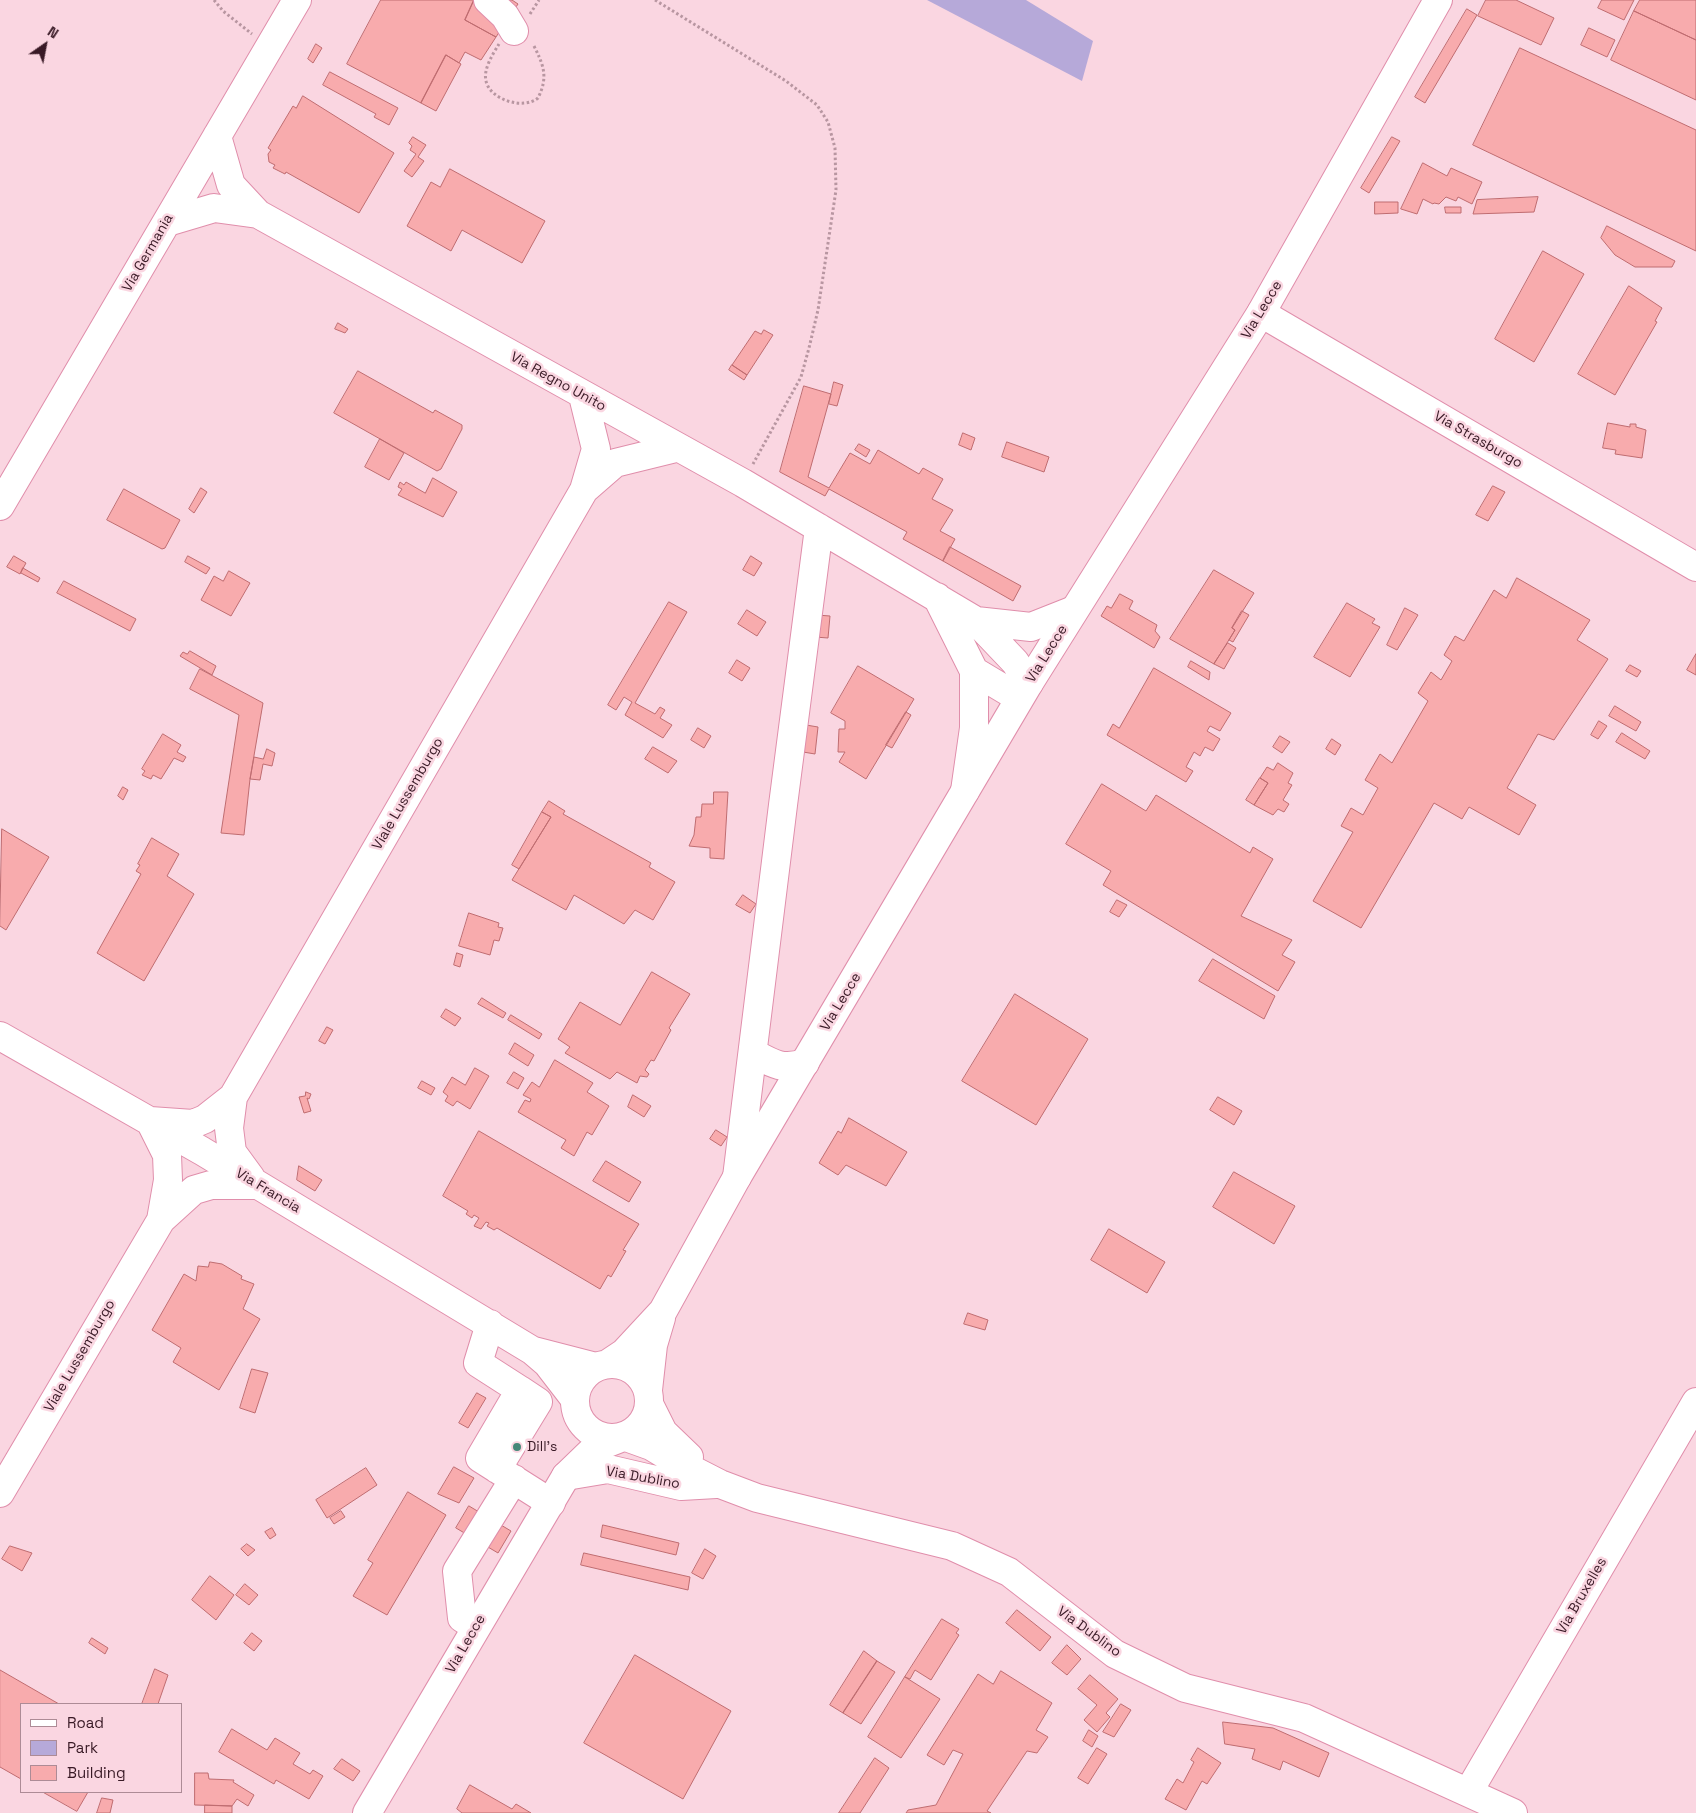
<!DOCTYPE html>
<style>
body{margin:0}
#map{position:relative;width:1696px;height:1813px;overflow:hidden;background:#fad6e1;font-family:"Space Grotesk",sans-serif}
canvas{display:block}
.legend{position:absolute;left:20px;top:1703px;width:162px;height:90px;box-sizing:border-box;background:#fad6e1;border:1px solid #ad8b96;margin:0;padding:6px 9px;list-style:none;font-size:15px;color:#391a26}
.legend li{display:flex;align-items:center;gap:10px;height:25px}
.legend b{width:25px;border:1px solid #ad8b96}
.north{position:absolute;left:20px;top:20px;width:50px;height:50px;-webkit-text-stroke:4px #fad6e1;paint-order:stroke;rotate:33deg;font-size:14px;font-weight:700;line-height:20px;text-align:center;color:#391a26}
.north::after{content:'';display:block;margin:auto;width:18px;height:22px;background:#391a26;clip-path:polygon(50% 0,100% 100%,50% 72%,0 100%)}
</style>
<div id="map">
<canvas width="1696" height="1813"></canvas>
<ul class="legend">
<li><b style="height:6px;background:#fff"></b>Road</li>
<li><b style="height:14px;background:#b6a9d9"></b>Park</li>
<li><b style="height:14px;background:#f8abad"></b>Building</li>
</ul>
<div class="north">N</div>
</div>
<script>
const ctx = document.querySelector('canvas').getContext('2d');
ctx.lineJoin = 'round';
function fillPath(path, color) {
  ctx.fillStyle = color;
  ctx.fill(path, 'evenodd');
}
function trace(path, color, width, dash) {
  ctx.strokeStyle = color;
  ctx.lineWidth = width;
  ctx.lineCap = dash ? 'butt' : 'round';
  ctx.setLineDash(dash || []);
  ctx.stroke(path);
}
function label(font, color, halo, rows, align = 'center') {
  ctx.font = font + ' "Space Grotesk",sans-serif';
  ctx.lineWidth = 5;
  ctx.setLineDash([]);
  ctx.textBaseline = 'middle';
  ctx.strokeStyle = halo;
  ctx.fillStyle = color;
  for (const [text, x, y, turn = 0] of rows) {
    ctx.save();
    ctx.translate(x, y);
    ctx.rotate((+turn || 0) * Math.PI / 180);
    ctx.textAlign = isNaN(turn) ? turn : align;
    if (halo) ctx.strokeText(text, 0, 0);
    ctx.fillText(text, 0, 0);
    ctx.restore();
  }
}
fillPath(new Path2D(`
 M927 0H1026L1093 41 1082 81Z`), '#b6a9d9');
const building = new Path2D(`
 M381 0H474L465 20 496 37 481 60 465 52 459 63 446 55 421 103 347 64Z
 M474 0H512L518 4 496 37 465 20Z
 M1486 0H1516L1554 18 1541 45 1478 16Z
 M1602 0H1634L1624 20 1598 8Z
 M1640 0H1696V40L1634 11Z
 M1467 9 1477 15 1425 103 1415 97Z
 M1634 11 1696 40V100L1611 60Z
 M1589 28 1615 40 1607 57 1581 45Z
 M316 44 322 48 313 63 308 59Z
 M1520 48 1696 130V251L1473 145Z
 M446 55 461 64 436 111 421 103Z
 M330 72 398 108 389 125 374 117 376 114 323 85Z
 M303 96 394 153 359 213 286 172 285 174 273 168 275 165 269 162 268 154 271 150 268 148 293 106 296 108Z
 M413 137 426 145 418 157 424 161 412 177 404 171 416 154 410 150 412 146 409 143Z
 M1392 137 1400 141 1369 193 1361 188Z
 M1423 163 1447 176 1451 168 1482 182 1472 204 1458 197 1456 201 1446 197 1439 204 1434 203 1433 204 1423 199 1417 214 1401 209Z
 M450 169 545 221 522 263 462 230 451 251 407 226 431 182 440 187Z
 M1538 197 1534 212 1473 214 1477 200Z
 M1375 202H1398V213L1375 214Z
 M1445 207H1461V213H1446Z
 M1607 226 1675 261 1672 267H1635L1615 255 1601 238Z
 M1543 251 1584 274 1534 362 1495 339Z
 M1629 286 1662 308 1655 321 1657 322 1615 395 1578 374Z
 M338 323 348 329 345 333 335 329Z
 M764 330 773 335 747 375 732 365 755 331 761 334Z
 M732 365 747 375 744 380 729 370Z
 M358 371 433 413 435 410 462 425V429L441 469 437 471 334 413Z
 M834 382 843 385 837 406 829 404Z
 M804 386 831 394 808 477 829 488 850 453 870 464 878 450 919 474 923 468 943 479 932 499 953 510 940 531 955 539 943 561 903 539 907 532 829 489 825 496 780 472Z
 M1608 423 1630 427V424H1636V427L1646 430 1642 458 1615 454 1616 450 1603 448Z
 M963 433 975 438 971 450 959 445Z
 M380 439 404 453 389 480 365 467Z
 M1007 442 1049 457 1044 472 1002 457Z
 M859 444 870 450 866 457 855 450Z
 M433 478 457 492 443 517 398 495 402 489 398 487 400 482 404 485 406 482 425 493Z
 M1493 486 1505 492 1488 521 1476 515Z
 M201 488 207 492 194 513 189 509Z
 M124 489 180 520 165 548 162 549 107 520Z
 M950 547 1021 586 1013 601 943 561Z
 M14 556 26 563 20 574 7 567Z
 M188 556 210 568 206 574 185 562Z
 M751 556 762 563 754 576 743 570Z
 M23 568 40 578 38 582 21 573Z
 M1214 570 1254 593 1232 628 1235 630 1214 664 1170 639Z
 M229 571 250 583 231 616 201 600 214 576 223 581Z
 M1517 578 1590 620 1577 640 1608 659 1554 740 1538 734 1507 788 1536 805 1519 835 1469 807 1462 819 1434 803 1361 928 1313 901 1353 832 1341 826 1351 808 1363 815 1378 788 1365 780 1380 754 1392 763 1428 701 1418 693 1431 672 1441 680 1452 661 1444 655 1455 636 1464 641 1494 590 1506 598Z
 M64 581 136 619 130 631 57 593Z
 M1120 594 1133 601 1129 609 1157 625 1155 631 1160 637 1154 648 1101 616 1107 606 1111 608Z
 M669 602 687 612 635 703 655 714 660 707 665 710 660 718 672 725 663 738 625 715 632 702 624 697 616 710 608 705Z
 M1347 603 1375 619 1372 623 1380 627 1350 677 1314 657Z
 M1405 608 1418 615 1397 650 1387 645Z
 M747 610 766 622 757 636 738 624Z
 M1242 611 1249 615 1233 642 1229 640 1235 630 1232 628Z
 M817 615 830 616 828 638 815 637Z
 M1228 643 1236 648 1224 669 1214 664Z
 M190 651 216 666 212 675 180 656 183 652 187 654Z
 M1696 654V675L1687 670Z
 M737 660 750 668 742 681 729 673Z
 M1191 661 1210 672 1209 680 1188 667Z
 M1630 665 1641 671 1637 677 1626 671Z
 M858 666 914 699 866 779 839 762 845 752H838L839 729H845V721L831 713Z
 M1154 668 1231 713 1220 731 1210 726 1207 731 1220 739 1213 751 1205 747 1200 756 1194 752 1186 767 1193 771 1186 782 1107 735 1113 724 1119 728Z
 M200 669 263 703 250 779 244 835 221 833 239 715 190 689Z
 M1615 706 1641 722 1636 731 1609 716Z
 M906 712 911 715 892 748 886 745Z
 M1599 721 1607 726 1598 739 1591 735Z
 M806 725 818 727 815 754 803 752Z
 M698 728 711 736 704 748 691 740Z
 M1622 733 1650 751 1645 759 1616 742Z
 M163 734 181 745 177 752 186 757 183 762 174 758 161 779 153 775 151 779 142 775 145 771 142 769Z
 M1280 736 1290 742 1282 753 1273 747Z
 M1332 739 1341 745 1335 755 1326 749Z
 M653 747 677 761 668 773 645 759Z
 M267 749 275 753 272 766 263 764 260 780 250 779 254 757 263 759Z
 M1278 763 1293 773 1288 783 1292 785 1283 800 1289 804 1284 812 1278 809 1273 815 1254 805 1268 783 1260 778 1267 767 1273 770Z
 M1260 778 1268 783 1254 805 1246 800Z
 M1102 784 1146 811 1156 795 1250 853 1253 847 1273 859 1241 916 1292 940 1282 955 1295 962 1278 991 1103 885 1111 871 1066 844Z
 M123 787 128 790 123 800 118 796Z
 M714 792H728L724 859 710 858V848L689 846 694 835 696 817H701L702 804H713Z
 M549 801 565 811 563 814 651 863 649 867 675 882 653 920 635 910 624 924 574 895 566 910 512 880 551 817 542 812Z
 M542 812 551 817 519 869 512 865Z
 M2 829 49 857 6 930 0 926Z
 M152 838 179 854 167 876 194 894 144 981 97 953 141 874 136 871 140 865 138 864Z
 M743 895 756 904 750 913 736 905Z
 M1117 900 1127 905 1119 917 1110 912Z
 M469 913 499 923 498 927 503 928 499 941 494 940 490 955 459 946Z
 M457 953 463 955 460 967 454 965Z
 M1213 959 1275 996 1264 1019 1199 981Z
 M652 972 690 994 669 1028 671 1030 654 1061 651 1060 645 1070 649 1074 647 1077 640 1076 637 1083 617 1072 610 1079 565 1053 570 1047 558 1039 580 1002 620 1025Z
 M1015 994 1088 1039 1036 1125 962 1081Z
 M482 998 506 1013 503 1018 478 1004Z
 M446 1009 461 1018 455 1026 441 1017Z
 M511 1015 542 1034 539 1039 508 1020Z
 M327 1027 333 1030 325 1044 319 1041Z
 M515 1043 534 1055 528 1066 509 1054Z
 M555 1060 593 1083 587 1092 609 1106 592 1135 587 1132 574 1156 561 1148 566 1140 518 1112 525 1100 530 1102 531 1099 523 1095 532 1082 539 1087Z
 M475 1068 489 1076 470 1109 457 1101 453 1106 445 1101 448 1096 443 1092 452 1077 465 1085Z
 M514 1072 524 1078 518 1089 507 1083Z
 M422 1081 435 1088 431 1095 418 1088Z
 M306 1092 311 1094 309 1099 307 1098 311 1111 304 1113 299 1097 305 1096Z
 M633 1095 651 1106 644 1117 628 1107Z
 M1218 1097 1242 1111 1234 1125 1210 1110Z
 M849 1118 907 1152 886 1186 846 1165 838 1175 819 1163 838 1131 841 1133Z
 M716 1130 727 1137 721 1146 710 1139Z
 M479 1131 639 1224 623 1250 626 1251 611 1277 608 1275 600 1289 497 1228 494 1230 487 1226 489 1223 486 1222 481 1229 474 1226 479 1218 474 1215 472 1218 466 1214 468 1211 443 1196Z
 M606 1161 641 1182 629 1202 593 1181Z
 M299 1166 322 1180 315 1191 297 1180Z
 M1234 1172 1295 1206 1274 1244 1213 1207Z
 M1109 1229 1165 1262 1147 1293 1091 1260Z
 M210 1262 222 1264 242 1276 241 1279 254 1284 243 1309 260 1319 219 1390 173 1362 181 1348 152 1330 184 1274 196 1281 198 1266 208 1267Z
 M968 1313 988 1320 985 1330 964 1324Z
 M252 1369 268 1373 255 1413 240 1408Z
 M477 1393 486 1398 468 1428 459 1423Z
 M454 1467 474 1478 459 1503 438 1494Z
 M366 1468 377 1485 327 1518 316 1500Z
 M408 1492 446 1515 387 1615 353 1596 373 1563 368 1560Z
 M469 1506 511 1531 498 1553 456 1528Z
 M341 1511 345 1517 334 1524 330 1518Z
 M603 1525 679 1543 676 1555 601 1537Z
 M272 1528 276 1535 270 1539 265 1532Z
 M247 1544 255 1550 248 1556 241 1549Z
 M10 1546 32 1553 22 1571 2 1559Z
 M705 1549 716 1556 703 1579 692 1573Z
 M584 1553 690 1577 688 1590 581 1565Z
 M210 1576 234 1595 216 1620 192 1600Z
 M245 1584 258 1595 249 1605 236 1595Z
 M1017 1610 1051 1637 1040 1651 1006 1623Z
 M942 1619 959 1629 956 1633 959 1635 931 1680 915 1670 910 1679 905 1677Z
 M252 1633 262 1641 254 1651 244 1643Z
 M92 1638 108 1648 105 1654 89 1643Z
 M1067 1645 1081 1659 1067 1675 1052 1663Z
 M864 1651 877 1661 843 1713 830 1705Z
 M635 1655 731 1711 683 1799 584 1743Z
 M877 1661 895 1672 861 1724 843 1713Z
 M155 1669 168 1675 158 1704H142Z
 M0 1670 59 1704H21V1779L0 1767Z
 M1001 1671 1052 1703 1036 1730 1048 1737 1037 1753 1027 1751 987 1811 991 1813H906L908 1810 936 1805 963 1754 953 1750 944 1765 927 1755 978 1674 993 1684Z
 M1090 1675 1118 1699 1106 1713 1110 1717 1097 1732 1084 1720 1097 1705 1078 1689Z
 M905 1677 940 1699 901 1758 868 1737Z
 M1121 1704 1131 1710 1114 1737 1103 1732Z
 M1223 1722 1273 1728 1329 1753 1319 1777 1283 1761 1280 1770 1252 1759 1255 1749 1225 1744Z
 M232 1729 267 1750 275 1738 300 1753 293 1764 310 1774 313 1770 323 1776 309 1799 276 1780 274 1784 219 1752Z
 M1089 1730 1098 1736 1092 1747 1083 1741Z
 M1097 1748 1107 1754 1088 1784 1078 1778Z
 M1198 1748 1221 1763 1207 1784 1202 1781 1186 1810 1165 1799 1177 1779 1183 1783 1194 1762 1191 1760Z
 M875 1758 889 1768 860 1813H839Z
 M342 1759 360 1771 353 1781 334 1769Z
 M195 1773H208L209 1779 234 1780 233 1782 254 1795 248 1806 237 1799 232 1806 195 1805Z
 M470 1785 512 1809 516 1804 531 1813H462L457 1809Z
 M43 1792H88L77 1811Z
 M102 1798 113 1800 110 1813H97Z
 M205 1805 232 1806V1813H205Z`);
fillPath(building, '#f8abad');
trace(building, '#bf6c70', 1);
const minor = new Path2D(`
 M488 0 505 16 514 31
 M217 136 231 185 258 214 743 483 976 621 1031 627 1074 610
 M167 222 214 208 258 214
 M1261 313 1696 567
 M584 490 615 463 676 448
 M0 506 297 0
 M937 597 974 671V728L965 791
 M974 671 1009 692 1029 683 1015 662 976 621
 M0 1036 202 1151 533 1351 547 1363 574 1398
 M753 1053C773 1064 782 1070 805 1063
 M233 1097 229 1128 232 1152 251 1178
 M150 1121 193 1124 205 1119 233 1097 584 490 596 449 583 396
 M150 1121 167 1155 168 1180 161 1220
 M737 1177 783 805 819 528
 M490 1324 478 1363 520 1390 480 1458 551 1503
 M534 1351 596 1367
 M650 1406 663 1432 689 1457
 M626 1437 651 1446 681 1464 720 1484 757 1498 952 1546 1009 1572 1115 1654 1185 1688 1304 1718 1513 1813
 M497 1469 538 1402 520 1390
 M566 1476 608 1469 681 1486 716 1484
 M0 1493 161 1220 194 1190 211 1185H255
 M476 1627 462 1618 457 1571 514 1479
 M1469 1791 1696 1402`);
const major = new Path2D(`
 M609 1363 624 1353 663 1311 737 1177 1029 683 1261 313 1438 0
 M575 1401a37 37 0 1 1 74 0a37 37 0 1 1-74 0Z
 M648 1390 653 1345 661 1318
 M367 1813 566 1476 595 1448 618 1439`);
trace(minor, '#e08eab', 30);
trace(major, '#e08eab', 30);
trace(new Path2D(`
 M214 0 223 11 252 34
 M655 0 786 81 817 105 828 122 835 148 836 190 818 310 809 348 801 377 753 464
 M530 14 539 0
 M499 44C493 54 483 69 486 81 490 100 524 110 538 98 549 76 543 64 533 44`), '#b896a1', 3, [2.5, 2.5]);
trace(minor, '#fff', 28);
trace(major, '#fff', 28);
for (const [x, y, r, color] of [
 [517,1447,5,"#468879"]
]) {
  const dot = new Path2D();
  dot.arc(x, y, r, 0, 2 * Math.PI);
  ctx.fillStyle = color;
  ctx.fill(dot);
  trace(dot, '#fad6e1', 2);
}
label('14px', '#391a26', '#fad6e1', [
 ["Via Germania",148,253,-60],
 ["Via Lecce",1262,310,-59],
 ["Via Regno Unito",558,382,29],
 ["Via Strasburgo",1478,440,30],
 ["Via Lecce",1047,654,-58],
 ["Viale Lussemburgo",408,794,-60],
 ["Via Lecce",841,1002,-59],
 ["Via Francia",268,1191,31],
 ["Viale Lussemburgo",80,1356,-60],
 ["Via Dublino",643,1478,10],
 ["Via Bruxelles",1582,1596,-60],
 ["Via Dublino",1089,1632,36],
 ["Via Lecce",466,1644,-60]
]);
label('14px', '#391a26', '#fad6e1', [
 ["Dill's",527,1447]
], 'left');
</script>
